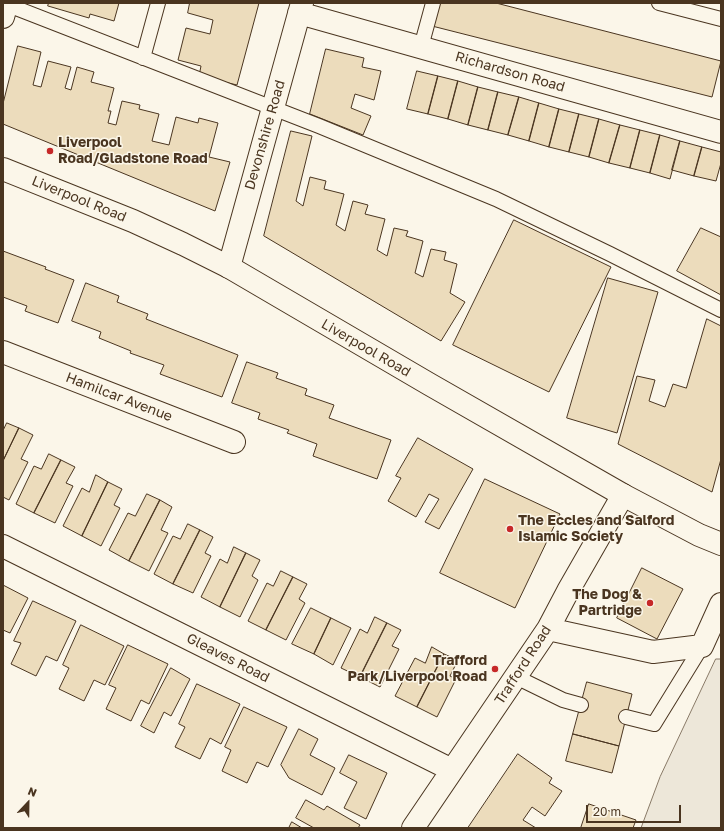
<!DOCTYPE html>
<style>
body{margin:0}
#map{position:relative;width:724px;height:831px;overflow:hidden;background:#fbf6e9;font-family:"Golos Text",sans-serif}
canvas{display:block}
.frame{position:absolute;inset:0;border:4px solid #4a3520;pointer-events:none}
.north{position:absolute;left:8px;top:783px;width:40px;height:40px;-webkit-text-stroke:3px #fbf6e9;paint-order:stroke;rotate:22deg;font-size:11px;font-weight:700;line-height:16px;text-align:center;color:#4a3520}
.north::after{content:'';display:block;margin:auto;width:14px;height:18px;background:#4a3520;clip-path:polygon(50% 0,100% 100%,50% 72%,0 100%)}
.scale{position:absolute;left:586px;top:805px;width:95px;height:18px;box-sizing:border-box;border:2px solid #4a3520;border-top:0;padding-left:5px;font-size:12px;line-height:14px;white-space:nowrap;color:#4a3520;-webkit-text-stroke:3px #fbf6e9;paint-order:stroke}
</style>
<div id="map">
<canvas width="724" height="831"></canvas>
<div class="frame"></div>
<div class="north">N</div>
<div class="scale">20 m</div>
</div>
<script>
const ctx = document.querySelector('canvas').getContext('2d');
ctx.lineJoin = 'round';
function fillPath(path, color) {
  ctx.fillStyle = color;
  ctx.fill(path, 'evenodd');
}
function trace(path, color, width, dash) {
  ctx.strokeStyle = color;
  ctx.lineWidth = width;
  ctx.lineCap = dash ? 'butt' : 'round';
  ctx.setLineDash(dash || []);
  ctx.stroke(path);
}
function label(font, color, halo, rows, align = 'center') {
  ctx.font = font + ' "Golos Text",sans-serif';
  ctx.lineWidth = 3;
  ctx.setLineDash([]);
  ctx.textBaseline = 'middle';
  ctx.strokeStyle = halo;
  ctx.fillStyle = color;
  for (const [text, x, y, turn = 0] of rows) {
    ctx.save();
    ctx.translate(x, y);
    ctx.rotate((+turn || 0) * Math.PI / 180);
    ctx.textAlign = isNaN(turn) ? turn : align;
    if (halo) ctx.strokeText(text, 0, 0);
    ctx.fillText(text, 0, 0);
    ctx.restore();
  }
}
const parking = new Path2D(`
 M716 659H721V828H641L660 777Z`);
fillPath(parking, '#ede7d9');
trace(parking, '#887966', 1);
const building = new Path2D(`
 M49 3H119L114 21 90 14 89 18 48 6Z
 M190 3H259L237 85 199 76 201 66 178 60 186 28 210 34 213 20 188 13Z
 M433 3H496L721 61 712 97 428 25Z
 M18 46 41 52 33 85 41 87 48 61 71 67 65 88 71 90 77 67 94 72 91 82 114 88 108 111H111L108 123 116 125 122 101 140 105 139 109 159 114 152 141 169 145 176 117 198 123 199 118 218 123 209 157 230 162 215 211 3 124V104Z
 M326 49 364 58 362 67 381 71 374 100 355 94 351 108 371 116 363 135 310 114Z
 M417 71 438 76 428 114 407 109Z
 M438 76 458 81 448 119 428 114Z
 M458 81 478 87 468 125 448 119Z
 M478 87 498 92 488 130 468 125Z
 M498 92 519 97 508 135 488 130Z
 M519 97 539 103 529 141 508 135Z
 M539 103 559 109 549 147 529 141Z
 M559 109 579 114 569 152 549 147Z
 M579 114 599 119 589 157 569 152Z
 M599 119 620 125 609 163 589 157Z
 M620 125 640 130 630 168 609 163Z
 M640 130 660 135 650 173 630 168Z
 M291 131 312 136 296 201 303 206 310 177 326 181 324 189 344 194 336 225 345 231 353 201 368 205 365 214 385 219 377 250 387 256 394 228 408 231 406 236 423 241 415 273 423 277 431 249 446 252 444 260 457 264 450 293 465 302 441 341 264 236Z
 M660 135 680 141 670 179 650 173Z
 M680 141 702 147 694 176 672 170Z
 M702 147 721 152V163L716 181 694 176Z
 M514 220 611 267 549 392 453 345Z
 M701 228 721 237V295L677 271Z
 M3 251 46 267 45 269 74 280 58 323 25 311 27 306 3 297Z
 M608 278 658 292 617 433 567 418Z
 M86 283 119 296 117 302 148 314 146 319 238 355 222 397 160 374 164 365 130 353 131 351 99 338 101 332 72 321Z
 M707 319 721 326V459L712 492 618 444 637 376 655 380 649 401 665 407 673 384 686 388Z
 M247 362 278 373 276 378 307 389 305 395 334 405 329 418 391 440 377 479 313 456 317 444 287 433 289 430 258 419 260 413 232 403Z
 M7 423 19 428 3 461V431Z
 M19 428 33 435 21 459 28 462 9 500 3 497V461Z
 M418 438 473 469 439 529 425 522 439 499 429 494 416 517 388 501 401 478 396 476Z
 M49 454 61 460 34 513 16 504 34 466 41 469Z
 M61 460 75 467 66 483 73 486 55 523 34 513Z
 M96 475 108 482 82 536 63 526 82 488 89 492Z
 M485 479 560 514 515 608 440 573Z
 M108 482 122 489 114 505 120 508 101 546 82 536Z
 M147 494 160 500 129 561 109 550 128 513 135 516Z
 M160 500 172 507 161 530 168 533 149 571 129 561Z
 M188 524 200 530 173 584 154 574 173 536 180 539Z
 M200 530 213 537 205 553 211 556 193 593 173 584Z
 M234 547 246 553 220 607 201 597 220 559 227 563Z
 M246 553 260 560 252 576 258 580 240 617 220 607Z
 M642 568 683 589 657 639 617 618Z
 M281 571 293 577 266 630 248 621 267 583 273 586Z
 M293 577 307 584 299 599 305 603 286 640 266 630Z
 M3 585 28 598 10 633 3 630Z
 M33 601 76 621 57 661 46 656 36 676 11 664 21 643 14 641Z
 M311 608 331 618 314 654 292 644Z
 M375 617 387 623 360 677 341 668 360 629 367 633Z
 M331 618 351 628 333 665 314 654Z
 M387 623 401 630 392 646 399 649 380 687 360 677Z
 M81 625 124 646 105 685 94 680 84 701 59 689 69 668 63 665Z
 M128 645 168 664 149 704 141 700 131 721 106 709 116 688 109 685Z
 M432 647 444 654 417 707 395 696 415 658 425 663Z
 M444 654 458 660 450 676 456 679 437 717 417 707Z
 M171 668 190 679 171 716 164 712 154 733 141 726Z
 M587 682 632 694 619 746 573 734Z
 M197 684 240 704 221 744 210 738 200 759 175 747 185 727 179 724Z
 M244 707 287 727 268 767 257 762 247 783 222 771 231 750 225 747Z
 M299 729 318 739 310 755 335 768 322 795 289 778 281 765Z
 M573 734 619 746 612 773 566 761Z
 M518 754 552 778 549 783 562 791 545 816 532 807 523 820 536 828H468Z
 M349 755 387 773 366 819 344 808 357 782 340 773Z
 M306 800 324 810 327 806 360 825 358 828H314L296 818Z
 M589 804 636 820 633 828H581Z
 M292 822 302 828H289Z`);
fillPath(building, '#ecdcbc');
trace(building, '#4a3520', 1);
const lane = new Path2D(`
 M3 3 319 126 496 199 610 254 721 310
 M659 3 721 19
 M421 47 433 3
 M143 58 158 3
 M516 677 563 700 581 705
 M626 717 654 724 702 646`);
const street = new Path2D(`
 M299 13 721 132
 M3 17 7 3
 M229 267 302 3
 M3 352 234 442
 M3 546 452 770
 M548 629 653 652 702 646 721 604
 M413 828 548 629 568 591 623 495`);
const primary = new Path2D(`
 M3 169 133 221 183 244 229 267 429 384 623 495 699 535 721 544`);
trace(lane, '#4a3520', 16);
trace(street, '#4a3520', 24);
trace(primary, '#4a3520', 24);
trace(lane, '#fbf6e9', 14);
trace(street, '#fbf6e9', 22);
trace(primary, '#fbf6e9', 22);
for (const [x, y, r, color] of [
 [50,151,4,"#c62828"],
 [510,529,4,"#c62828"],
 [650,603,4,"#c62828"],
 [495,669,4,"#c62828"]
]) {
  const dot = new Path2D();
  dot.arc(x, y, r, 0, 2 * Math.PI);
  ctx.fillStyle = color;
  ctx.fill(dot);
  trace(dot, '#fbf6e9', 1.5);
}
label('14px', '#4a3520', '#fbf6e9', [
 ["Richardson Road",510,72,16],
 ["Devonshire Road",265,135,-74],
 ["Liverpool Road",79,199,22],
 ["Liverpool Road",366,348,30],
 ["Hamilcar Avenue",119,397,21],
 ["Gleaves Road",228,658,27],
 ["Trafford Road",523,665,-57]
]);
label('bold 14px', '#4a3520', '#fbf6e9', [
 ["Liverpool",58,143],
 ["Road/Gladstone Road",58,159],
 ["The Eccles and Salford",518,521],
 ["Islamic Society",518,537],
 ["The Dog &",642,595,"right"],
 ["Partridge",642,611,"right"],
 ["Trafford",487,661,"right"],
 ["Park/Liverpool Road",487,677,"right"]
], 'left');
</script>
